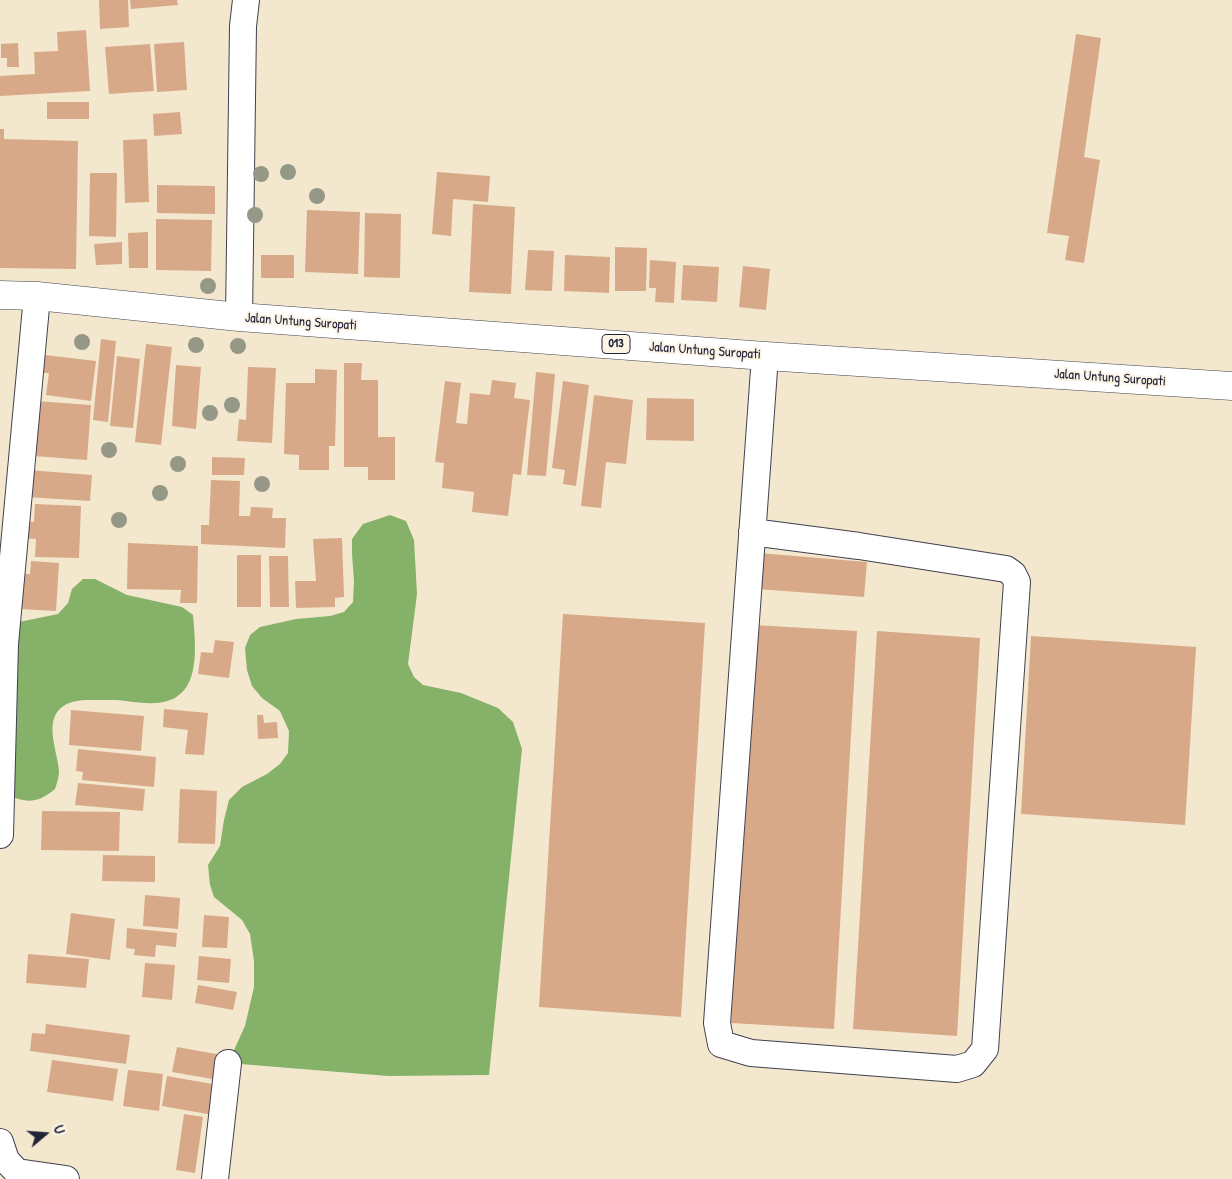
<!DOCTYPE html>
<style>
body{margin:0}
#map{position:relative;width:1232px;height:1179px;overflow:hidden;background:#f3e8cd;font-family:"Patrick Hand",sans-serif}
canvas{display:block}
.north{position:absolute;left:20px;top:1109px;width:50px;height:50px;-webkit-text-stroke:4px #fcf5e5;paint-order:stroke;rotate:72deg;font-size:14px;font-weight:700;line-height:20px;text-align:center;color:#22223b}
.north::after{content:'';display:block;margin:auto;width:18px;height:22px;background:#22223b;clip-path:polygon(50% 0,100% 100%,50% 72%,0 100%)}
</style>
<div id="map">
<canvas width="1232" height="1179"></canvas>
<div class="north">U</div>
</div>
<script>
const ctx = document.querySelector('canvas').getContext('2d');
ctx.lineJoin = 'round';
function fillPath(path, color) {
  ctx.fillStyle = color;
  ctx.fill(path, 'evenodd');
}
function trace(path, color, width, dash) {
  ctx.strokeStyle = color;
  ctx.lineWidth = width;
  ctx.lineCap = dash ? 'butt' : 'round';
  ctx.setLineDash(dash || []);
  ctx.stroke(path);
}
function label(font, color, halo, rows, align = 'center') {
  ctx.font = font + ' "Patrick Hand",sans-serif';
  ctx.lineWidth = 4;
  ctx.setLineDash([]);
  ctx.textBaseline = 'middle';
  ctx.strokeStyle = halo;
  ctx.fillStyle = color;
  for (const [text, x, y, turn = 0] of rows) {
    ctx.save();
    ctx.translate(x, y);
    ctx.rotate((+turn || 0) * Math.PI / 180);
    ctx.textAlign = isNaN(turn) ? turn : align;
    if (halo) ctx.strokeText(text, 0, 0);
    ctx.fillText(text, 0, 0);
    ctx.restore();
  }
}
fillPath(new Path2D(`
 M390 515 406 521 414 540 417 594 408 664 414 677 423 685 461 693 498 708 513 722 522 749 489 1075 388 1076 228 1063 245 1026 254 987V961L250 934 242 920 214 897 210 885 208 865 220 846 224 820 229 800 242 787 267 774 280 764 288 753 289 731 280 711 262 698 252 686 247 670 245 648 250 635 260 627 296 619 330 616 344 612 353 602 354 581 352 554V539L363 524Z
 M83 579H95L127 595 182 607 193 615C196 650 202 701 155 703 142 704 129 701 116 700 107 700 98 700 90 700 77 700 63 702 56 714 47 729 58 755 59 771 59 777 57 783 55 789 35 806 23 802 1 792L19 622 58 614 68 603 72 589Z`), '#85b169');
fillPath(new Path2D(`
 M99 0H128L129 27 100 29Z
 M130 0H177L178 5 131 9Z
 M86 30 90 91 0 96V76L35 74 34 52 58 51 57 32Z
 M1076 34 1101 38 1084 157 1100 160 1084 263 1065 260 1069 236 1047 233Z
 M184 42 187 90 157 92 154 44Z
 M18 43 19 67H7V58H1V44Z
 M150 44 154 91 109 94 105 47Z
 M47 102H89V119H47Z
 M180 112 182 134 154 136 153 114Z
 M0 129H4V139L78 141 76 269 0 268Z
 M147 139 149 202 125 203 123 140Z
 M437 172 490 176 488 202 453 199 451 236 432 234Z
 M90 173H117L116 237 89 236Z
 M157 185 215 186V214L157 213Z
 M473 204 515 207 511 294 469 292Z
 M307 210 360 212 358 274 305 272Z
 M365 213 401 214 400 278 364 277Z
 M156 219 212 220 211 271 156 270Z
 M148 232V268H129L128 233Z
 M122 242V264L96 265 94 244Z
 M615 247 647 248 646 291H615Z
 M528 250 554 251 552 291 525 290Z
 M261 255H294V278H261Z
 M565 255 610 257 609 293 564 291Z
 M650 260 676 262 674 303 655 302 656 288H649Z
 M683 265 719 267 717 302 681 300Z
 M743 266 770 269 766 310 739 307Z
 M101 339 116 341 108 422 93 420Z
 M146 344 172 347 161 445 135 442Z
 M45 355 96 361 91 401 46 395 49 373H42Z
 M117 356 140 359 133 428 110 426Z
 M344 363H362L361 380H378V437H395V480H368V467H344Z
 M176 365 201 367 196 429 172 426Z
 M248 367 276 368 272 443 237 441 239 419 246 420Z
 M315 369 337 370 335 446H329V470H299V455L284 454 286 383H315Z
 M536 372 555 374 546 476 527 475Z
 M492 380 516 383 514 398 530 400 521 475 513 474 508 516 472 512 474 492 442 488 444 463 435 462 445 381 461 383 456 423 467 424 470 393 490 395Z
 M563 381 589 385 576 486 563 484 565 470 552 468Z
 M594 395 633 400 626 464 606 462 601 508 581 506Z
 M647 398 694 399V441L646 440Z
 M36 401 91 405 87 460 33 456Z
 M212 457 245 458 244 475H212Z
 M28 470 92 475 90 501 26 497Z
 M211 480 240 481 239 516H250L251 507 273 508 272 518H286L285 548 201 544V525H209Z
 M35 504 81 506 79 558 35 557 36 539 23 538 24 521 34 522Z
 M342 538 344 597 335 598V607L296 608 295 581H316L313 539Z
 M128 543 198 546 197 603H180L181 590 127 589Z
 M759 553 867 562 864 597 757 589Z
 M237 555H261V607H237Z
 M269 556H288L289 607H270Z
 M31 561 59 563 56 611 19 609 22 574H30Z
 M563 614 705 623 681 1017 539 1007Z
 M754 625 857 631 834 1029 731 1023Z
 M877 631 980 638 957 1036 853 1029Z
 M1031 636 1196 647 1185 825 1021 814Z
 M215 640 234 642 229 678 198 674 201 652 213 653Z
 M164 709 208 713 204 755 185 754 188 730 163 727Z
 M71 710 144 716 141 751 69 745Z
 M257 715H263L264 723 277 722 278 738 258 739Z
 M78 749 156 757 154 787 82 780 83 772 76 771Z
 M78 783 145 789 143 811 75 805Z
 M180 789 217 791 215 844 178 843Z
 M42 811 120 812 119 851 41 850Z
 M103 855 155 856V882L102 881Z
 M145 895 180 898 178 929 143 926Z
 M71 913 115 919 110 960 66 954Z
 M204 915 229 917 227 948 202 947Z
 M127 928 177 933 176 947 156 945 155 957 134 955 135 949 126 948Z
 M28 954 89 959 86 988 26 983Z
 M199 956 231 959 229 983 197 980Z
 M145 963 175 965 172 1000 142 997Z
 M198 985 237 992 233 1010 195 1003Z
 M46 1024 130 1035 126 1064 30 1051 32 1033 45 1034Z
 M177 1047 222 1055 218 1080 172 1072Z
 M52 1060 118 1069 113 1101 47 1092Z
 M128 1070 163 1074 159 1111 123 1106Z
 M167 1076 218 1085 213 1115 162 1106Z
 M184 1114 203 1117 195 1173 176 1170Z`), '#d8a989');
const minor = new Path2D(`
 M239 317 243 26 246 0
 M752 532 859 546 1006 569 1013 574 1017 582 985 1049 973 1064 957 1069 751 1053 721 1044 717 1023 765 356
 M0 835 5 644 37 296
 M0 1142 6 1160 17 1172 66 1179
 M215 1179 228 1063`);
const major = new Path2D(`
 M0 295 37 296 239 317 765 356 1232 386`);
trace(minor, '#414051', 28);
trace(major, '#414051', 29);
trace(minor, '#fff', 26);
trace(major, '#fff', 28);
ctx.fillStyle = '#969887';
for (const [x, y] of [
 [288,172],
 [261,174],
 [317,196],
 [255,215],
 [208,286],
 [82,342],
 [196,345],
 [238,346],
 [232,405],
 [210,413],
 [109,450],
 [178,464],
 [262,484],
 [160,493],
 [119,520]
]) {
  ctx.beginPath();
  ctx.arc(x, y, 8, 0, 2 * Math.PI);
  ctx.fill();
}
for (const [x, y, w] of [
 [616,344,28]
]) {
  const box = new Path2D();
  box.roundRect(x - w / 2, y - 9.5, w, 19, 4);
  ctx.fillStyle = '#fcf5e5';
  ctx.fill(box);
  trace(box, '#22223b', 1);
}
label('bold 12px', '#22223b', null, [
 ["013",616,344]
]);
label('14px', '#22223b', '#fcf5e5', [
 ["Jalan Untung Suropati",301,322,4],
 ["Jalan Untung Suropati",705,351,4],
 ["Jalan Untung Suropati",1110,378,4]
]);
</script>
